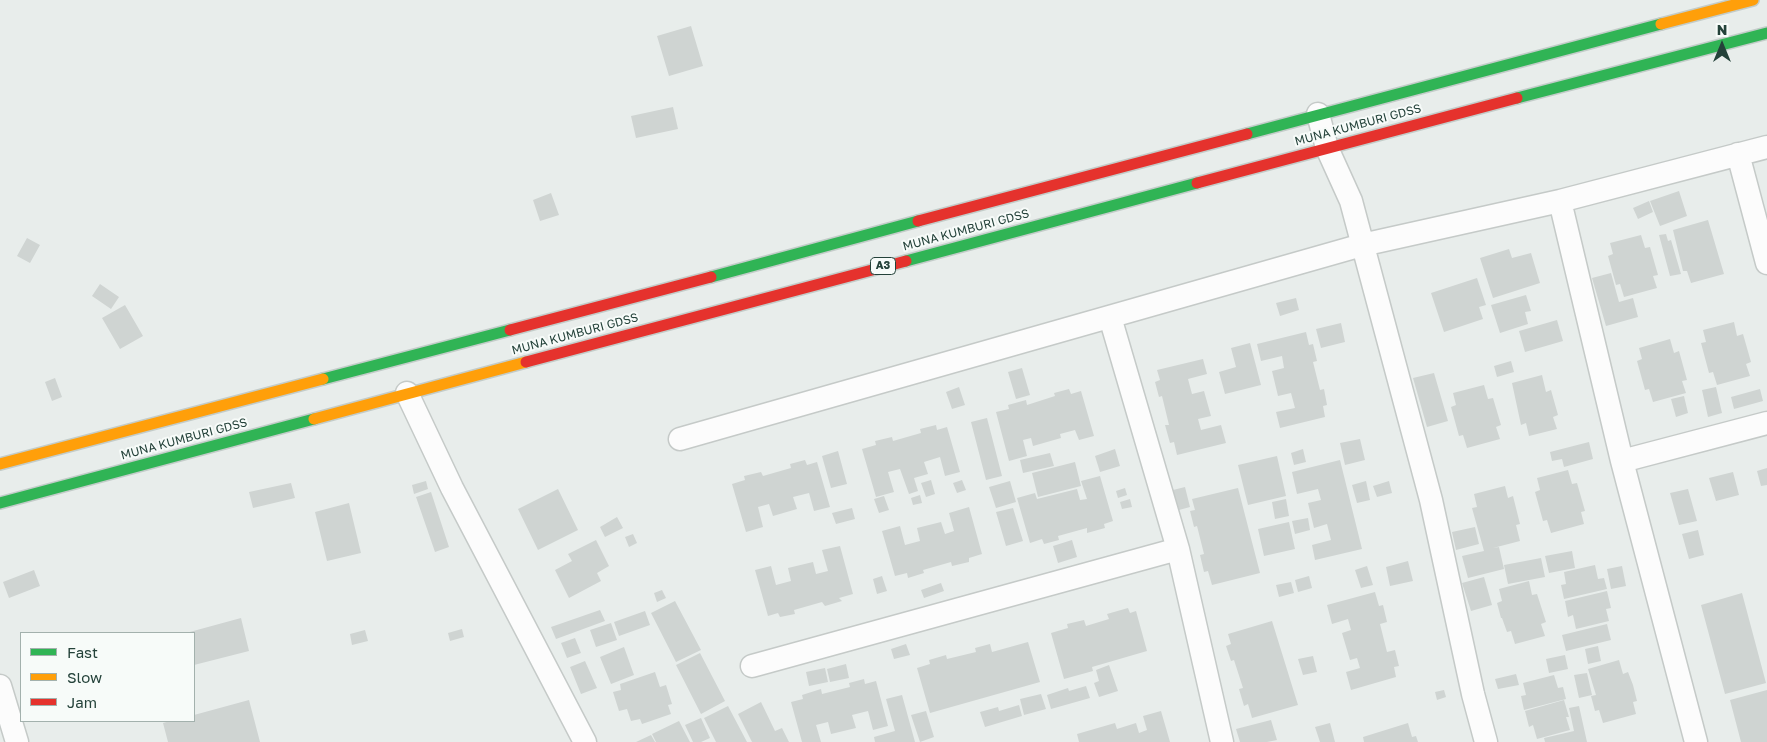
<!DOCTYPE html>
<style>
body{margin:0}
#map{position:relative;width:1767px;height:742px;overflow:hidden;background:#e8edeb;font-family:"Golos Text",sans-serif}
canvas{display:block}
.legend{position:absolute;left:20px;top:632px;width:175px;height:90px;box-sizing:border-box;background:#f7fbf9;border:1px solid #a3b1ad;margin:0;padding:6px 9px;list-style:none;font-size:15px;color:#24423a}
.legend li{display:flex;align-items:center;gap:10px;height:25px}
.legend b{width:25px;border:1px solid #a3b1ad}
.north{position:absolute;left:1697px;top:20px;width:50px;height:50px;-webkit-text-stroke:4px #f7fbf9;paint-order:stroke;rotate:0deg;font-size:14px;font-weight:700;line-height:20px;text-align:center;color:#24423a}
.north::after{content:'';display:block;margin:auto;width:18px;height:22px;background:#24423a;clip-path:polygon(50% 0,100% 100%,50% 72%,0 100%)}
</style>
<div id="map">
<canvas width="1767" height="742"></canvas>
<ul class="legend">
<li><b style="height:6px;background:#30b455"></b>Fast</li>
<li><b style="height:6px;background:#ff9f0a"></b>Slow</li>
<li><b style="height:6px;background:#e5322d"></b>Jam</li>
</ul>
<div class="north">N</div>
</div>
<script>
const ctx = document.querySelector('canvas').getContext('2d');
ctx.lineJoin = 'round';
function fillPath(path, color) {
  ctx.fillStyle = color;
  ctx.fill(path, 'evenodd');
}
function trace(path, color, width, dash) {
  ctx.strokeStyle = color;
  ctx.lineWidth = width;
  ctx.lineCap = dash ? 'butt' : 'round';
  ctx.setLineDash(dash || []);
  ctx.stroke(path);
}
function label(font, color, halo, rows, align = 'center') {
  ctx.font = font + ' "Golos Text",sans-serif';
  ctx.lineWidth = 4;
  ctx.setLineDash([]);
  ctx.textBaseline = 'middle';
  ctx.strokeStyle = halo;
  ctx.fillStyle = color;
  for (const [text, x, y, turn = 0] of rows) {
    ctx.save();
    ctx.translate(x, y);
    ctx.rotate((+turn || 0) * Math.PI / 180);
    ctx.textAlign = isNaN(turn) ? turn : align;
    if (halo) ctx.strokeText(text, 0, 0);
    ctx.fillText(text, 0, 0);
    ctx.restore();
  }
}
fillPath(new Path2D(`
 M691 26 703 66 669 76 657 36Z
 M673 107 678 129 636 138 631 116Z
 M1679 191 1687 216 1660 226 1650 201Z
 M551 193 559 215 540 221 533 200Z
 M1649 201 1653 212 1638 219 1633 208Z
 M1708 220 1724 274 1691 283 1687 271H1683L1673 230Z
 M1666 234 1668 241 1671 240 1681 274 1670 276 1659 235Z
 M1641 235 1645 248 1650 247 1658 275 1653 276 1657 288 1624 297 1620 284 1616 285 1608 256 1613 254 1610 243Z
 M27 238 40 245 30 263 17 256Z
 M1509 249 1512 258 1531 253 1540 283 1493 298 1480 258Z
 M1611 273 1619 302 1633 298 1638 317 1606 326 1592 278Z
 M1477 278 1486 305 1479 307 1483 319 1444 332 1431 293Z
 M100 284 119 297 111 309 92 296Z
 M1526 295 1531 311 1525 312 1528 324 1500 333 1491 305Z
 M1296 298 1299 310 1280 316 1276 303Z
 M125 305 143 336 120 349 102 318Z
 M1557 320 1563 341 1525 352 1519 331Z
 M1734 322 1737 336 1743 334 1751 362 1746 364 1750 376 1717 385 1713 372 1709 373 1701 343 1706 342 1703 330Z
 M1341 323 1345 342 1321 348 1316 329Z
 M1306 332 1309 345 1313 344 1317 361 1313 362 1320 390 1324 389 1327 405 1323 406 1325 417 1280 428 1276 412 1295 408 1291 393 1278 396 1272 371 1284 368 1282 356 1261 361 1257 344Z
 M1670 339 1674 353 1679 351 1687 380 1682 381 1686 393 1653 402 1649 389 1645 390 1637 361 1642 359 1639 348Z
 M1250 343 1261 385 1225 394 1219 372 1236 367 1231 348Z
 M1203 359 1207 374 1188 379 1192 394 1204 391 1211 416 1198 419 1201 430 1221 425 1226 443 1177 455 1174 442 1170 443 1165 425H1169L1162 396 1159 397 1155 382 1160 380 1157 370Z
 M1511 361 1514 372 1497 377 1494 366Z
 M1022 368 1030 395 1016 399 1008 372Z
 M1434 373 1448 421 1427 427 1413 378Z
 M1542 375 1546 392 1551 390 1558 415 1553 417 1557 429 1529 436 1526 423 1521 425 1512 383Z
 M55 378 62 397 52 401 45 382Z
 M1484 385 1488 399 1493 398 1501 425 1496 427 1500 439 1467 448 1463 435 1459 436 1451 407 1456 405 1453 393Z
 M959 387 965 405 952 409 946 392Z
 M1716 387 1722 413 1708 417 1702 390Z
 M1069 389 1071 394 1081 391 1094 436 1079 440 1075 430 1060 434 1061 438 1033 446 1031 438 1023 440 1027 456 1009 461 996 412 1009 409 1008 405 1026 400 1027 405 1055 396 1054 393Z
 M1760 389 1763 401 1734 409 1731 397Z
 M1684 396 1688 413 1676 417 1671 399Z
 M987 418 1002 476 986 480 971 422Z
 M936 425 937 430 947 427 960 472 945 476 940 457 924 462 928 474 914 478 918 491 909 494 900 469 888 472 894 492 876 497 862 449 876 445 875 441 892 437 893 441 921 433 920 429Z
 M1360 439 1365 460 1345 465 1340 443Z
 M1589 442 1593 459 1564 467 1562 459 1552 461 1550 452Z
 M1115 449 1120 466 1100 472 1095 456Z
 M1303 449 1306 462 1294 465 1291 453Z
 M838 451 847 484 831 488 822 456Z
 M1050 453 1054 466 1023 473 1020 460Z
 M1277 456 1286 496 1248 505 1238 465Z
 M805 460 807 465 817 462 830 507 814 511 809 493 793 497 797 509 773 516 769 504 758 507 763 527 746 532 732 484 745 480 744 476 761 472 763 476 791 468 790 464Z
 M1340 460 1362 549 1315 560 1312 545 1331 540 1327 524 1314 528 1308 503 1321 500 1318 489 1297 494 1292 472Z
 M1075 462 1081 486 1038 497 1032 473Z
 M1767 468V485L1761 486 1757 471Z
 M1568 470 1572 484 1577 483 1585 511 1581 512 1584 524 1551 533 1547 520 1543 521 1535 492 1540 490 1537 478Z
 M1733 472 1739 495 1716 501 1709 478Z
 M1100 476 1113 521 1104 524 1105 528 1087 533V528L1058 536 1059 540 1044 544 1042 539 1030 543 1017 498 1035 493 1037 499 1077 489 1080 500 1087 499 1081 481Z
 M931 480 935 494 926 497 921 483Z
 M962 480 966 490 957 493 953 483Z
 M426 481 428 489 414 494 412 485Z
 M1010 481 1016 502 996 508 989 487Z
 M1366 481 1370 500 1357 503 1352 485Z
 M1389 481 1392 493 1377 497 1373 486Z
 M291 483 295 498 253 508 249 492Z
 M1505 486 1508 498 1513 496 1520 524 1516 525 1520 541 1493 548 1499 547 1504 569 1468 578 1462 556 1484 551 1472 508 1477 507 1474 494Z
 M1185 487 1190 507 1179 510 1173 490Z
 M1125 488 1127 495 1118 498 1116 491Z
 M1238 488 1260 573 1212 585 1208 571 1204 572 1200 555 1204 554 1197 526 1194 527 1190 511 1195 510 1192 499Z
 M558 489 578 530 538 550 518 509Z
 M1688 489 1697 521 1679 525 1670 493Z
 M431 492 449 547 435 552 416 497Z
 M920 495 922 503 913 505 911 498Z
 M884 496 889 510 879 513 874 499Z
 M1130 499 1132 507 1122 509 1120 502Z
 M1286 499 1289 516 1275 519 1272 502Z
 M349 503 361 553 327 561 315 512Z
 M969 507 982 554 969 558V562L952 566 951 562 923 570 924 573 908 578 907 573 895 576 882 531 900 526 905 545 920 541 917 528 941 522 945 534 954 531 949 513Z
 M852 508 855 519 836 524 832 513Z
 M1013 508 1023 541 1006 546 996 512Z
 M617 517 623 528 605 537 600 527Z
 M1308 518 1310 530 1295 534 1292 521Z
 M1289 522 1295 549 1264 556 1258 529Z
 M1475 527 1479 544 1456 550 1452 532Z
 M1698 530 1704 555 1689 559 1682 534Z
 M633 534 637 543 629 547 625 537Z
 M596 540 609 566 597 573 601 581 569 598 555 570 572 561 568 554Z
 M1072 540 1077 557 1058 563 1053 546Z
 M840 546 853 594 839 598 842 601 825 606 822 602 794 610 795 614 780 617 778 613 768 616 755 570 771 566 776 585 791 581 788 568 813 562 816 574 828 571 822 550Z
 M1572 551 1575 568 1549 573 1545 556Z
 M1541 558 1545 577 1508 584 1504 565Z
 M1408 561 1413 581 1390 586 1386 567Z
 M1595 565 1598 579 1604 578 1607 589 1564 599 1561 585 1566 584 1564 572Z
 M1367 566 1373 585 1361 588 1355 570Z
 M1622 566 1626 586 1611 589 1607 569Z
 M34 570 40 586 9 598 3 582Z
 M882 576 887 591 877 594 873 579Z
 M1309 576 1312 588 1298 592 1295 580Z
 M1484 577 1492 605 1471 611 1462 583Z
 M1529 581 1532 595 1537 594 1546 622 1541 624 1545 636 1515 644 1511 631 1507 632 1502 618H1501L1497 603 1502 601 1499 589Z
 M1291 582 1294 593 1279 597 1276 585Z
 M941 583 944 591 924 598 921 590Z
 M662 590 666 598 657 602 654 593Z
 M1607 591 1611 608 1606 609 1609 621 1576 629 1573 615 1568 617 1565 601Z
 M1375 592 1379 606 1383 605 1387 622 1380 624 1387 652 1395 650 1399 666 1394 667 1396 677 1351 690 1346 672 1360 668 1357 658 1350 660 1342 633 1351 630 1348 619 1332 624 1327 605Z
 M1742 593 1766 683 1725 694 1701 605Z
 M675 601 701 650 676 662 651 613Z
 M1128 608 1130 613 1136 611 1147 651 1092 667 1093 671 1064 679 1051 633 1068 628 1067 624 1084 620 1086 626 1109 619 1107 614Z
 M600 610 605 621 556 639 551 627Z
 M645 611 650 625 619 636 614 622Z
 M241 618 249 651 194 665V633H186Z
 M1272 621 1298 705 1252 718 1248 704 1244 706 1239 689 1243 688 1234 660 1231 661 1226 646 1231 644 1228 634Z
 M611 623 617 640 596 647 590 630Z
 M1607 624 1611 640 1566 651 1562 635Z
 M462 629 464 637 450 641 448 633Z
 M365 630 368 641 352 645 350 634Z
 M575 638 581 653 567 658 561 643Z
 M1028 642 1040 682 930 713 917 668 930 664 929 660 946 655 947 659 976 652 975 648 990 644 992 652Z
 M906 644 910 655 894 659 891 649Z
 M1598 646 1601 661 1588 664 1585 649Z
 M624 647 634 675 611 684 600 657Z
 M700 653 725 701 701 714 676 665Z
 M1565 655 1568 669 1549 673 1546 659Z
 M1313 656 1317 672 1303 675 1298 659Z
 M1619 660 1623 674 1628 672 1633 685 1637 701 1633 702 1636 714 1603 723 1599 710 1595 711 1591 696 1596 695 1588 669Z
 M585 661 597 688 581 694 570 667Z
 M846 664 849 678 830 682 827 669Z
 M1109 665 1118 691 1099 697 1094 683 1099 681 1096 670Z
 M825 668 828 682 809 686 806 672Z
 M655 672 660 687 666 685 672 704 668 705 671 714 642 724 640 719 631 721 627 709 619 711 613 692 621 690 620 684Z
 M1587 673 1592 695 1579 698 1574 675Z
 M1516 674 1519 685 1498 689 1495 679Z
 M1554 675 1558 688 1563 687 1566 699 1524 710 1521 696 1526 695 1523 683Z
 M864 679 865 684 876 681 888 726 873 730 868 711 852 715 856 728 831 734 828 722 816 725 821 742H802L791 702 803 699 802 695 821 689 822 694 850 687 849 683Z
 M1086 686 1090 698 1051 709 1047 695 1068 688 1069 691Z
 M1444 690 1446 697 1437 700 1435 692Z
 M1767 690V742H1741L1730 700Z
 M1041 694 1046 709 1024 715 1020 699Z
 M902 695 915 742H875L874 737 895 731 886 699Z
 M249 700 260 742H168L163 723 170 721H194V715Z
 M1564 700 1569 717H1566L1570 730 1537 739 1533 725 1529 727 1525 711Z
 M761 702 775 731 782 728 789 742H752L738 714Z
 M1019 705 1022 716 985 727 980 712 998 707 999 711Z
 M728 706 747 742H716L704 718Z
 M1579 706 1587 742H1545L1544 738 1574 731 1569 708Z
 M926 711 934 737 920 742 911 715Z
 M1161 711 1170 742H1079L1077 734 1115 723 1117 729 1136 723 1139 733 1147 730 1143 716Z
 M701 718 710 738 701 742H693L685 725Z
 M1271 720 1277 740 1267 742H1240L1236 729Z
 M679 721 690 742H656L652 734Z
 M1330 723 1335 742H1320L1315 727Z
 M1408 723 1412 737 1416 736 1418 742H1364L1363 737Z
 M651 735 655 742H636Z`), '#cfd4d2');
const street = new Path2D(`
 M1318 114 1327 148 1351 201 1431 500 1473 694 1486 742
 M1738 154 1767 263
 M1560 201 1622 461 1696 742
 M1110 317 1178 549 1222 742
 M407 393 452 488 585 742
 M680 439 1362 245 1560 201 1767 147
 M1622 461 1767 423
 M752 666 1178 549
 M0 686 17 742`);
const fast = new Path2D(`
 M1517 98 1767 33
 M1247 134 1661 24
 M906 261 1197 183
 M711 277 918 221
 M323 379 510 330
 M0 503 314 419`);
const slow = new Path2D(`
 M1661 24 1753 0
 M314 419 526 362
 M0 464 323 379`);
const jam = new Path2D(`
 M1197 183 1517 98
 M918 221 1247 134
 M510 330 711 277
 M526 362 906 261`);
trace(street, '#c5cac8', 25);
trace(fast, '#c3ccc9', 14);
trace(slow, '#c3ccc9', 14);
trace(jam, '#c3ccc9', 14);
trace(street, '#fcfcfc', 22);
trace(fast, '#30b455', 11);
trace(slow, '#ff9f0a', 11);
trace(jam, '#e5322d', 11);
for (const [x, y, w] of [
 [883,266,25]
]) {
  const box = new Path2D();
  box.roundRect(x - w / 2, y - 8.5, w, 17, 4);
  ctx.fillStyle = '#f7fbf9';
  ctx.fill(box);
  trace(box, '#24423a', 1);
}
label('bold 11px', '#24423a', null, [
 ["A3",883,266]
]);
label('12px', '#24423a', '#f7fbf9', [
 ["MUNA KUMBURI GDSS",1358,125,-15],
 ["MUNA KUMBURI GDSS",966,230,-15],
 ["MUNA KUMBURI GDSS",575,334,-15],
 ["MUNA KUMBURI GDSS",184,439,-15]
]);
</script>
